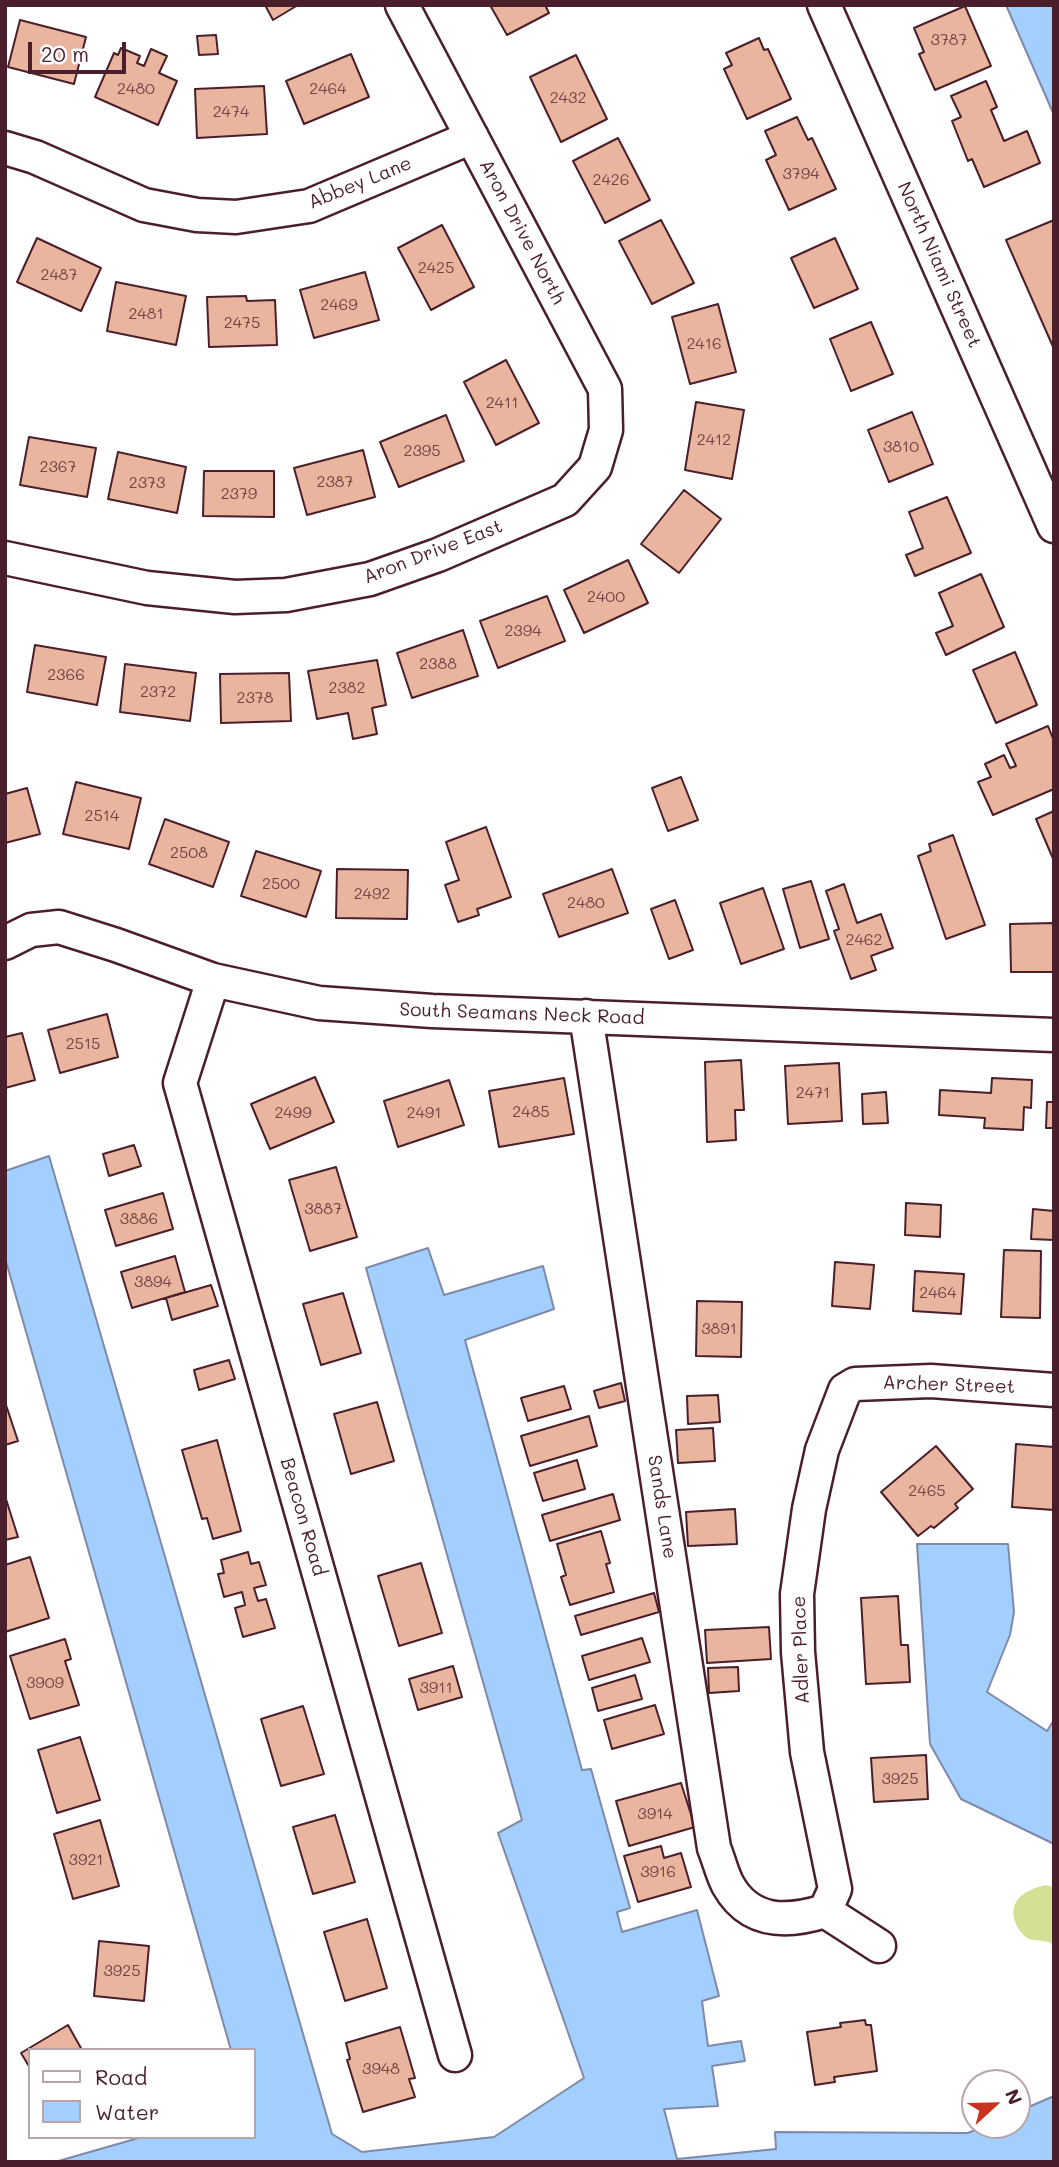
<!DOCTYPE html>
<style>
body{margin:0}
#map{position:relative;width:1059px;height:2167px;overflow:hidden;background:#fff;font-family:Mali,sans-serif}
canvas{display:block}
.frame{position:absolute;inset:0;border:7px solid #4a1f2b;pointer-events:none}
.legend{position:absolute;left:28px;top:2048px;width:228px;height:91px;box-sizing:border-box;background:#fff;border:2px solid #b7a5aa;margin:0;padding:9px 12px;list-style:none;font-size:21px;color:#4a1f2b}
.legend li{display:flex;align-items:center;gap:14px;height:35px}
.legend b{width:35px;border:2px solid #b7a5aa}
.north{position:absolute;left:961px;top:2069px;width:70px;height:70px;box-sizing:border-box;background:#fff;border:2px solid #b7a5aa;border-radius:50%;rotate:68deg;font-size:19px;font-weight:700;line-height:28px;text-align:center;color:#4a1f2b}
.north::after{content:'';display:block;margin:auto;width:24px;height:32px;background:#c8321e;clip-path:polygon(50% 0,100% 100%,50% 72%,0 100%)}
.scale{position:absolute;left:28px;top:42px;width:98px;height:32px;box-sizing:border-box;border:4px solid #4a1f2b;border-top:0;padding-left:9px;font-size:21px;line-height:24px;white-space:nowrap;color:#4a1f2b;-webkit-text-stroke:5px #fff;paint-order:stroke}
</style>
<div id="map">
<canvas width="1059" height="2167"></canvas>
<div class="frame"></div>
<ul class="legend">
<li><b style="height:9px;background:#fff"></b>Road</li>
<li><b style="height:19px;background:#a2cffd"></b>Water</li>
</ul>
<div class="north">N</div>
<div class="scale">20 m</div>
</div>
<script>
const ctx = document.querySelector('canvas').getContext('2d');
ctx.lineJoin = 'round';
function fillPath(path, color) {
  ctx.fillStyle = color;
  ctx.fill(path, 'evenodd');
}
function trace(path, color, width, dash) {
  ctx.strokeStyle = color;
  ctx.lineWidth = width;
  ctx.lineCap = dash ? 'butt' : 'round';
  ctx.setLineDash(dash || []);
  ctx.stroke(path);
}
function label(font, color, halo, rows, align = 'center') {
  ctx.font = font + ' Mali,sans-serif';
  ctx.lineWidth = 7;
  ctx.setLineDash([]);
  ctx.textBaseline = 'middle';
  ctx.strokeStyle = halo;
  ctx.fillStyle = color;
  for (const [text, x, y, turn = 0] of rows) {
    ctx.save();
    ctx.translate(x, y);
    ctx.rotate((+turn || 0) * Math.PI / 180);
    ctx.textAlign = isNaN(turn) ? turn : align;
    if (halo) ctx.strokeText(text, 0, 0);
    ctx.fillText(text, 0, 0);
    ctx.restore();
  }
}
fillPath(new Path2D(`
 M1045 1885 1054 1887V1950L1051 1943C1044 1940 1035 1941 1029 1939 1023 1936 1017 1928 1015 1922 1008 1899 1026 1890 1045 1885Z`), '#d4e194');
const water = new Path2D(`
 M1006 5H1054V115Z
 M49 1156 332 2134 362 2152 494 2137 584 2078 498 1833 522 1820 366 1268 428 1248 444 1295 543 1266 554 1309 465 1340 582 1770 591 1769 630 1908 617 1912 622 1932 697 1910 719 1996 702 2001 708 2046 741 2041 745 2061 712 2066 718 2106 664 2109 677 2159 776 2149 775 2132 968 2133 986 2125H1017V2112L1054 2096V2162H55L142 2137H254V2050H231L5 1258V1171Z
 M917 1544H1008L1014 1612 1010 1635 987 1692 1047 1731 1054 1720V1844L961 1799 930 1744Z`);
fillPath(water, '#a2cffd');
trace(water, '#7f89a9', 2);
const building = new Path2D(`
 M265 5H298L273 20Z
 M490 5H545L549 13 507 35Z
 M965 6 991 66 935 90 919 54 924 52 914 28Z
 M20 20 86 37 74 84 8 67Z
 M216 35 218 54 199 55 197 36Z
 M759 38 764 50 768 49 791 99 747 119 724 69 732 65 726 53Z
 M121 48 140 56 137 63 144 66 151 49 167 56 159 73 177 81 158 125 95 97 114 53 118 55Z
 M351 54 369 97 304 124 286 81Z
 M576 55 607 119 561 142 530 77Z
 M986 81 997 107 991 110 1004 141 1027 131 1040 163 984 187 972 159 968 161 952 121 961 117 951 96Z
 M264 86 267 134 197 138 195 89Z
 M797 117 808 140 812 138 836 189 789 210 766 160 776 155 765 131Z
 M618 138 650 200 605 223 573 161Z
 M661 220 694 283 652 304 619 241Z
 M1054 220V349L1006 240Z
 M442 225 474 287 431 310 398 248Z
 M37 238 101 268 81 311 17 282Z
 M835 238 858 289 814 308 791 258Z
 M365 272 379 320 314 338 300 290Z
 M116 282 186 296 176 345 107 331Z
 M246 296 247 301 275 300 277 345 209 347 207 297Z
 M718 304 736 372 690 384 672 317Z
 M871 322 893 374 851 391 830 339Z
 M506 360 539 423 496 445 464 382Z
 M696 402 744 410 732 479 685 470Z
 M912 412 933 464 889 482 868 430Z
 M446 415 464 461 399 487 380 442Z
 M29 437 96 448 87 497 20 485Z
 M363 450 375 497 307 515 294 468Z
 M118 452 186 467 177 513 108 499Z
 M204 471H274V517L203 516Z
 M684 490 721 519 679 573 641 544Z
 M947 497 971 553 915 576 906 555 923 548 909 512Z
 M628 560 648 603 584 633 564 590Z
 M981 574 1004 627 946 655 936 633 953 626 939 593Z
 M547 596 565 641 498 668 480 621Z
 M463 630 478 676 412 698 397 653Z
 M35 645 106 657 97 705 27 692Z
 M1015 652 1037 705 996 723 973 670Z
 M377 660 386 705 372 708 377 734 353 739 348 713 317 719 308 671Z
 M125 664 196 673 190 721 120 712Z
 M289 673 291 721 221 723 220 674Z
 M1048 726 1054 741V789L993 815 978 782 991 777 985 764 1004 755 1010 768 1016 766 1006 744Z
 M681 777 698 820 668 831 652 788Z
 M76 782 141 798 129 849 63 834Z
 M27 788 40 834 5 843V794Z
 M1054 811V861L1036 819Z
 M165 819 229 842 213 887 149 864Z
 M486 827 511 897 477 909 479 915 458 922 445 885 459 880 446 842Z
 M953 835 985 925 946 939 918 856 931 851 929 844Z
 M256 851 321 871 306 917 241 896Z
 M337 869 408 870 407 919 336 918Z
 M612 869 628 913 559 937 543 894Z
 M811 881 829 939 800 948 783 889Z
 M844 884 857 923 881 914 893 948 871 956 876 970 851 979 834 931 839 929 826 891Z
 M763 888 784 949 741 964 720 903Z
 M675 900 693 950 669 959 651 909Z
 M1054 923V972H1011L1010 924Z
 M107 1014 118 1057 60 1073 48 1030Z
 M22 1033 35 1080 5 1088V1037Z
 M741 1060 744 1110H735L736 1140 707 1142 705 1062Z
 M839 1063 842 1121 788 1124 785 1066Z
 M315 1077 334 1122 270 1149 251 1104Z
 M564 1078 574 1134 499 1147 489 1091Z
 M992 1078 1032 1080 1031 1108 1024 1107 1023 1130 984 1128 985 1118 939 1115 940 1090 991 1093Z
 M449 1080 464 1125 398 1147 384 1101Z
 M886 1092 888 1123 863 1124 862 1094Z
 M1047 1102H1054V1128H1046Z
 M134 1145 141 1166 109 1176 103 1154Z
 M336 1167 357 1237 310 1251 289 1180Z
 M163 1193 173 1229 116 1246 105 1210Z
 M906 1203 941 1205 940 1237 905 1235Z
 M1033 1209 1054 1211V1240L1031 1239Z
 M1004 1250 1041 1251 1040 1318 1001 1317Z
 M175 1256 185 1292 132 1308 121 1272Z
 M835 1262 874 1265 870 1309 832 1306Z
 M915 1271 964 1274 961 1314 913 1311Z
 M211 1285 218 1306 172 1320 166 1298Z
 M343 1293 361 1353 321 1365 303 1304Z
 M697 1301 742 1302 741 1357 696 1356Z
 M229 1360 235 1379 199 1390 194 1370Z
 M621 1383 625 1401 599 1408 594 1391Z
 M564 1386 571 1409 528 1421 521 1398Z
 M718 1395 720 1422 688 1424 687 1396Z
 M5 1402 18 1441 5 1445Z
 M377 1402 394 1461 351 1474 334 1414Z
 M589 1416 597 1446 530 1466 521 1436Z
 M713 1428 715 1461 678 1463 676 1430Z
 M217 1440 241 1531 213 1539 207 1518 202 1519 182 1450Z
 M1016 1444 1054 1447V1510L1012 1507Z
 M936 1446 973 1489 955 1504 958 1508 934 1528 931 1526 918 1536 881 1492Z
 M577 1460 585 1489 543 1501 534 1473Z
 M613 1494 620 1520 550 1541 542 1515Z
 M5 1496 18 1537 5 1540Z
 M735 1509 737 1544 688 1546 686 1512Z
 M601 1531 610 1563 606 1564 614 1592 570 1605 561 1577 566 1575 557 1544Z
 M248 1552 251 1564 259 1562 266 1585 254 1588 258 1601 266 1599 275 1628 243 1637 235 1608 245 1605 242 1592 224 1597 218 1574 224 1573 221 1560Z
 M30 1557 49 1618 5 1632V1565Z
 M421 1563 442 1633 399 1646 378 1576Z
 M654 1593 659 1612 581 1635 575 1616Z
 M898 1596 901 1645H908L910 1682 866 1684 861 1598Z
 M769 1627 771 1659 707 1663 705 1630Z
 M642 1638 650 1662 589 1680 582 1656Z
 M65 1639 71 1659 65 1661 79 1705 30 1719 10 1656Z
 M453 1666 462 1697 418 1710 409 1679Z
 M738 1667 739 1691 709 1693 708 1668Z
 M635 1675 642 1699 598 1711 592 1688Z
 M655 1705 664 1734 612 1749 604 1720Z
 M303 1706 324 1774 281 1786 261 1719Z
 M80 1737 100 1800 57 1813 38 1750Z
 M926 1755 928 1799 874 1802 871 1758Z
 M681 1783 695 1827 629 1846 616 1801Z
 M335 1815 355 1882 313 1894 293 1827Z
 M100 1820 119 1886 73 1899 54 1834Z
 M661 1846 664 1858 681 1853 691 1887 638 1902 624 1856Z
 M367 1919 387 1988 345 2001 324 1932Z
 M99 1941 149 1946 144 2001 94 1996Z
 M865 2020 866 2025H871L877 2071 834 2077 835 2082 815 2085 807 2032 841 2027 840 2023Z
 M68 2025 82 2050H30V2068L21 2053Z
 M400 2027 415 2078 409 2079 415 2097 363 2112 347 2060 350 2059 346 2043Z`);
fillPath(building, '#eab59e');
trace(building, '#4a1f2b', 2);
const minor = new Path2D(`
 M824 5 1054 526
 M5 148 35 157 144 205 197 215 236 217 309 206 472 137
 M5 558 147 588 235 597 286 595 370 579 438 555 565 500 595 467 606 430 605 389 402 5
 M5 943 31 930 59 927 116 945 213 980 319 1003 432 1011 1054 1035
 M213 980 180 1083 455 2055
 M586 1016 714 1848C719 1860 722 1874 728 1885 750 1924 787 1923 825 1911
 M825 1911 835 1889 807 1752 798 1652 797 1594 809 1509 822 1450 845 1390 855 1384 931 1381 1054 1390
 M825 1911 879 1946`);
trace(minor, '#4a1f2b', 37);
trace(minor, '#fff', 32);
label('16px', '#724448', null, [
 ["3787",949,40],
 ["2480",136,89],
 ["2464",328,89],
 ["2432",568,98],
 ["2474",231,112],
 ["3794",801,174],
 ["2426",611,180],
 ["2425",436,268],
 ["2487",59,275],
 ["2469",339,305],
 ["2481",146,314],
 ["2475",242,323],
 ["2416",704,344],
 ["2411",502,403],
 ["2412",714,440],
 ["3810",901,447],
 ["2395",422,451],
 ["2367",58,467],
 ["2387",335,482],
 ["2373",147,483],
 ["2379",239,494],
 ["2400",606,597],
 ["2394",523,631],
 ["2388",438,664],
 ["2366",66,675],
 ["2382",347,688],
 ["2372",158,692],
 ["2378",255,698],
 ["2514",102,816],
 ["2508",189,853],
 ["2500",281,884],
 ["2492",372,894],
 ["2480",586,903],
 ["2462",864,940],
 ["2515",83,1044],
 ["2471",813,1093],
 ["2485",531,1112],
 ["2499",293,1113],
 ["2491",424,1113],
 ["3887",323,1209],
 ["3886",139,1219],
 ["3894",153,1282],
 ["2464",938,1293],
 ["3891",719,1329],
 ["2465",927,1491],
 ["3909",45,1683],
 ["3911",436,1688],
 ["3925",900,1779],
 ["3914",655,1814],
 ["3921",86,1860],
 ["3916",658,1872],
 ["3925",122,1971],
 ["3948",381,2069]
]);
label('19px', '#4a1f2b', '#fff', [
 ["Abbey Lane",360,183,-22],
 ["Aron Drive North",522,232,62],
 ["North Niami Street",939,265,66],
 ["Aron Drive East",433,552,-21],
 ["South Seamans Neck Road",522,1014,2],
 ["Archer Street",949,1385,2],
 ["Sands Lane",662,1507,81],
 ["Beacon Road",303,1517,74],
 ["Adler Place",801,1650,-92]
]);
</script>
